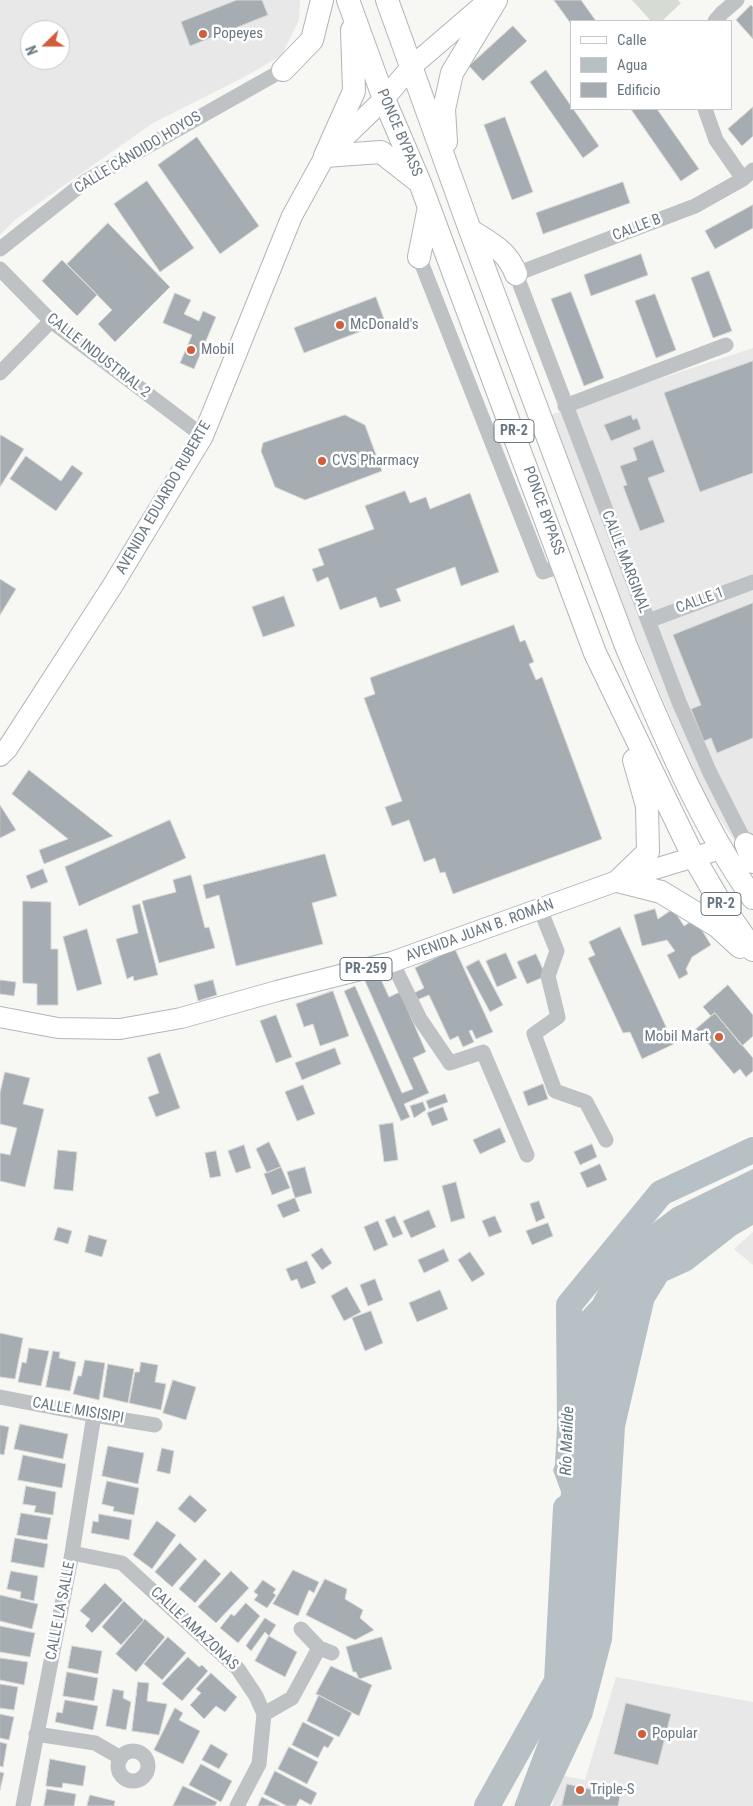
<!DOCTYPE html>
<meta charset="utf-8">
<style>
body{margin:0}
#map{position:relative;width:753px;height:1806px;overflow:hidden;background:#f7f7f4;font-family:"Roboto Condensed",sans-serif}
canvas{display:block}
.legend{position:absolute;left:570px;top:20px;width:162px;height:90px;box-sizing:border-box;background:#fff;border:1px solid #c3c9cd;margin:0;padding:6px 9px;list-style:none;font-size:15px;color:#697782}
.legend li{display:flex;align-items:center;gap:10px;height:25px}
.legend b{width:25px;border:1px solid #c3c9cd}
.north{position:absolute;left:20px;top:20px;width:50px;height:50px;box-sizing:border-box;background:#fff;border:1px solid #c3c9cd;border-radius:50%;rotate:248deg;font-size:14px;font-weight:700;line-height:20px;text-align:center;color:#697782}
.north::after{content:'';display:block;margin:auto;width:18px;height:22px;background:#d15d3a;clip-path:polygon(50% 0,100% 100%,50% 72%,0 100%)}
</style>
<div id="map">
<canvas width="753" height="1806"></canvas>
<ul class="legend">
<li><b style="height:6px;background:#fff"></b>Calle</li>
<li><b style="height:14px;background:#b7c1c5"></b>Agua</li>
<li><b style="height:14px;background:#a6adb2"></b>Edificio</li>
</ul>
<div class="north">N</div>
</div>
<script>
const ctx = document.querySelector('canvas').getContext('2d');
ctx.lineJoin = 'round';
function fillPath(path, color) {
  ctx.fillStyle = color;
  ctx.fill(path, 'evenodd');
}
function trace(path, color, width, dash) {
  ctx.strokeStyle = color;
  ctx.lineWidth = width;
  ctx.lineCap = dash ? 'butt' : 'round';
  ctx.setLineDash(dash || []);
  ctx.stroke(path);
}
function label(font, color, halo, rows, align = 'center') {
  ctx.font = font + ' "Roboto Condensed",sans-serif';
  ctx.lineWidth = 5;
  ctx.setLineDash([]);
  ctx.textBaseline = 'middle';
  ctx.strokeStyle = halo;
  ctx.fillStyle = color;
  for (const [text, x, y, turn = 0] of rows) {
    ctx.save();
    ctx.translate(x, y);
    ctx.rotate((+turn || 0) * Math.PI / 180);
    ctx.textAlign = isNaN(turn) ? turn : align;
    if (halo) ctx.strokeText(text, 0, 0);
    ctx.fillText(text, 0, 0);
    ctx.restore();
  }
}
fillPath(new Path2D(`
 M0 0H300L299 20 282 55 246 76 153 123 16 219 0 235ZM30 30H60V60H30Z
 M753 348V868L706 799 631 626 550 415Z
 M753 1232V1265L734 1249Z
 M616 1677 753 1702V1806H552L560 1775 585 1780Z`), '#e7e8e7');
fillPath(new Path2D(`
 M632 0H678L681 3 662 21H651Z`), '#d6dbd4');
fillPath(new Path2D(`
 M753 1169V1225L736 1235 691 1270 667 1281 654 1302 625 1427 612 1640 592 1717 550 1806H514L542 1732 544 1679 562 1641 574 1598 573 1570 558 1522 561 1492 553 1470 577 1410 570 1355 578 1316 593 1300 620 1248 673 1208Z`), '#b7c1c5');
trace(new Path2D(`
 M568 1464 570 1428 569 1305 661 1193 753 1150
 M487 1806 557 1681 566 1508`), '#b7c1c5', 26);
const building = new Path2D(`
 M237 0H262L268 15 190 46 181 22Z
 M554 0H581L596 21H572V25Z
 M751 5 753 7V39L736 20Z
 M513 26 527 41 483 81 469 66Z
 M546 70 599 146 583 158 530 82Z
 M753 107V136L742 146 728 129Z
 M631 109H657L699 169 681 181Z
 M505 117 533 192 512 200 484 125Z
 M197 137 259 226 220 254 158 165Z
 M147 181 194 248 160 272 114 204Z
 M623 182 630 203 543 234 536 213Z
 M753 205V228L715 249 705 231Z
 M108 223 170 287 115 342 98 324 112 310 67 264Z
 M641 254 648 275 591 296 584 275Z
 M62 260 97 295 77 316 42 281Z
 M709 271 732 331 713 338 691 278Z
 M571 292 604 378 584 386 551 299Z
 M175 293 191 300 184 314 199 321 203 311 216 317 194 369 180 363 192 335 163 323Z
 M655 294 676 350 656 358 635 301Z
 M376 297 385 322 304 353 294 328Z
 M753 361V473L700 492 664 393Z
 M345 415 365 425 382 471 305 500 275 487 261 451 263 443Z
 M631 415 633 420 637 418 641 429 611 441 604 425Z
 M1 435 24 449 0 487V437Z
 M653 440 665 472 648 478 665 522 640 531 623 486 627 485 620 466 637 460 633 448Z
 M26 456 61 481 72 465 83 473 56 511 10 479Z
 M405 491 410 503 426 497 430 509 470 493 499 572 461 586 455 567 396 589 401 601 380 608 376 597 340 610 328 577 317 582 312 569 324 565 318 549 374 529 365 506Z
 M0 579 16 589 0 615Z
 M284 596 295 626 263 637 252 607Z
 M753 603V738L717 753 711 738 704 741 691 709 701 705 673 635Z
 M514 625 520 642 525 640 534 662 529 664 536 680 542 677 602 839 453 894 445 872 440 873 435 858 424 862 409 820 392 826 385 807 402 801 364 698 375 694 370 678Z
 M29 770 113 836 44 864 39 850 68 839 12 794Z
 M0 805 16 830 0 838Z
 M170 820 186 858 79 906 65 867Z
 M325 854 337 896 312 903 323 944 236 966 219 895 206 899 203 885Z
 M43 869 48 882 31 889 26 876Z
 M191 875 205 928 209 927 215 948 159 963 142 901 176 892 173 880Z
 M23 901 51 902V949H58V1005H37V984L23 983Z
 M140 904 158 975 134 981 133 976 127 979 116 939 138 933 132 906Z
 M655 909 658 919 673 909 684 926 695 919 711 945 692 957 686 969 688 974 679 979 667 955 675 951 667 940 642 946 634 915Z
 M620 927 674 1044 642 1059 630 1032 623 1033 588 958 595 955 589 942Z
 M87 929 102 984 77 991 63 937Z
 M455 949 493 1032 476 1039 472 1030 469 1031 474 1042 463 1047 458 1036 450 1040 429 995 417 1000 414 993 424 988 415 968Z
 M506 953 517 978 497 987 486 961Z
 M536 954 546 976 527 984 517 962Z
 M479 960 503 1005 490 1012 466 967Z
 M379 975 389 997 400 992 426 1052 413 1058 429 1093 404 1104 410 1117 401 1121 344 991 355 986 402 1093 413 1089 365 981Z
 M0 980 16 982 14 996 0 994Z
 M213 980 217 995 198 1001 194 985Z
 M728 985 753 1015V1036L742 1046 715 1013 711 1016 703 1007Z
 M333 991 349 1036 320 1046 313 1024 304 1027 296 1004Z
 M715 1013 753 1058V1071L746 1077 740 1069 734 1074 696 1029Z
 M276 1015 292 1057 276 1063 260 1021Z
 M335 1048 341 1064 302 1080 295 1063Z
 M160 1053 180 1108 156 1117 148 1097 159 1093 147 1058Z
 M5 1072 30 1078 23 1104 44 1109 25 1187 0 1181V1153L10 1155 17 1128 0 1124V1093Z
 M543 1084 548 1099 528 1106 523 1092Z
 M303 1085 315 1114 297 1121 285 1092Z
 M445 1094 448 1102 429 1109 426 1101Z
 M423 1102 426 1110 414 1118 410 1106Z
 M443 1107 448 1120 432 1126 427 1113Z
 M393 1123 398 1160 384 1162 379 1125Z
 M500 1128 506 1142 480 1154 473 1140Z
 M269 1142 281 1167 267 1173 256 1149Z
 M592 1144 597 1157 580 1165 574 1152Z
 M244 1145 251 1168 236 1173 228 1151Z
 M58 1150 77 1152 73 1191 54 1189Z
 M216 1151 221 1176 210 1178 205 1153Z
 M600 1164 607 1180 587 1188 580 1173Z
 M281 1167 290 1188 272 1195 264 1174Z
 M305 1167 312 1193 295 1198 287 1172Z
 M456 1182 465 1218 451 1222 442 1186Z
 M295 1198 300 1211 283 1218 277 1205Z
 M539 1201 545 1218 536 1222 530 1204Z
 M429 1210 436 1227 411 1238 403 1221Z
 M395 1216 403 1234 393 1238 385 1220Z
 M495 1216 502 1232 489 1237 482 1221Z
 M378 1221 388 1245 374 1251 364 1227Z
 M548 1223 553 1236 532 1245 526 1231Z
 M58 1227 72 1231 68 1244 54 1240Z
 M89 1235 107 1240 102 1257 85 1252Z
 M322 1248 332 1263 322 1270 311 1255Z
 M444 1249 449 1261 424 1273 418 1260Z
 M470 1252 485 1274 472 1282 458 1260Z
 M307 1261 316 1283 301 1289 297 1279 291 1281 286 1269Z
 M375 1279 383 1300 368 1306 360 1285Z
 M347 1287 361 1312 344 1321 331 1296Z
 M440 1290 448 1309 417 1322 409 1303Z
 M371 1311 383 1343 365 1351 352 1318Z
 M0 1333 23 1338 15 1379 0 1377Z
 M29 1348 49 1351 41 1386 18 1382 22 1362 26 1363Z
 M53 1351 60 1352 59 1358 76 1362 70 1391 46 1387Z
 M85 1360 105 1363 99 1400 73 1394 78 1376H81Z
 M141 1362 158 1365 155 1382 166 1384 161 1410 129 1403 135 1372H139Z
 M108 1364 134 1369 128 1403 103 1397Z
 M173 1380 196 1387 186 1420 163 1413Z
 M20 1424 68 1434 63 1459 14 1449Z
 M0 1425 9 1427 4 1455 0 1454Z
 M108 1446 144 1453 138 1484 102 1476Z
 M162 1448 174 1451 170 1474 157 1471Z
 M23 1455 66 1464 62 1488 18 1480Z
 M107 1481 139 1488 134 1515 113 1511 114 1507 102 1504Z
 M26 1486 56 1492 53 1515 34 1512 36 1506 23 1504Z
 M190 1495 207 1510 195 1523 178 1509Z
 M21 1513 51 1518 47 1540 17 1535Z
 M99 1514 132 1520 129 1540 91 1533 93 1521 98 1522Z
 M157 1521 176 1535 152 1569 133 1555Z
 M15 1538 48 1544 44 1568 11 1562Z
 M180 1543 197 1559 172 1587 155 1572Z
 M205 1559 221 1574 195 1603 179 1589Z
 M293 1570 319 1582 314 1593 309 1590 298 1616 273 1604Z
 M11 1571 38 1576 34 1601 20 1598 21 1592 7 1589Z
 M231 1571 249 1588 216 1623 198 1607Z
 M325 1579 347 1589 345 1599 363 1610 360 1618 374 1630 355 1640 306 1615Z
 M263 1580 276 1589 273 1593 276 1595 267 1608 254 1600 258 1595 254 1592Z
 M105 1583 123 1600 92 1633 85 1626 90 1619 80 1611Z
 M0 1595 38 1604 32 1629 0 1621Z
 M124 1601 144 1620 121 1645 102 1627Z
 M246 1603 260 1616 238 1643 220 1628 231 1614 234 1616Z
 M265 1618 276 1625 269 1636 265 1632 251 1651 246 1646Z
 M145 1619 165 1637 136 1672 116 1654Z
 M0 1626 35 1633 30 1657 0 1652Z
 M269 1636 297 1652 285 1677 255 1661Z
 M168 1637 186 1653 162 1680 144 1664Z
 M382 1637 392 1669 359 1679 356 1672H353L346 1647Z
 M72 1646 102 1651 98 1674 68 1668Z
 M188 1657 199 1667 202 1665 208 1671 182 1701 162 1684Z
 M0 1658 28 1662 24 1685 0 1680Z
 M331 1666 372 1685 359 1716 316 1694Z
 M67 1672 98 1678 94 1701 63 1696Z
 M211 1673 237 1697 225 1712 216 1706 204 1719 190 1705 201 1693 196 1689Z
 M138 1682 149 1683 147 1701 167 1704 159 1735 132 1731Z
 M0 1684 18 1687 14 1710 0 1708Z
 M113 1689 124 1691 123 1698 131 1702 126 1730 106 1726Z
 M319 1695 352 1713 339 1737 307 1721Z
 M65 1700 98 1706 93 1730 55 1722 57 1712 62 1713Z
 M626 1703 671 1714 658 1765 614 1754Z
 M175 1708 183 1713 179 1720 200 1731 183 1764 154 1750Z
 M0 1714 14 1717 9 1740 0 1738Z
 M303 1722 334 1738 328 1748 324 1746 318 1758 292 1745Z
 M0 1742 7 1744 3 1767 0 1766Z
 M211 1744 228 1754 219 1769 202 1760Z
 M289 1747 318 1762 307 1784 278 1769Z
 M50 1759 86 1766 83 1786 63 1783 62 1788 46 1786Z
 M201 1764 232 1781 221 1802 189 1785Z
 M275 1771 317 1793 311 1805 300 1799 296 1806H287L264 1794Z
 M0 1772 4 1773 0 1790Z
 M567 1784 620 1796 618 1806H562Z
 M183 1786 217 1802 215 1806H173Z
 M47 1789 76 1794 74 1806H44Z
 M90 1795 115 1801 114 1806H87Z
 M262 1797 280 1806H258Z`);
fillPath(building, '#a6adb2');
trace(building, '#d8d8d6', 1);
const major = new Path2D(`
 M0 756 7 749 113 585 203 436 292 216 325 156 384 99 411 67 489 0
 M0 1017 58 1028 120 1029 181 1018 277 991 392 962 628 877 721 849`);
const highway = new Path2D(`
 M348 0 384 99 420 183 595 653 693 856 720 902 753 950
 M387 0 470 230 626 646C662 730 700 824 753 898
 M352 30 354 91 325 156 381 152 418 181
 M283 70 312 40 322 0
 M446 142 444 109 452 73 496 0
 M470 230C491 244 507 250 516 274
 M419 257 429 207
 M746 844 753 862
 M618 881 648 852 647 806 634 760
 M618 881 661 892 717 926 740 947`);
trace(major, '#b2b6b9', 22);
trace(highway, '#b2b5b8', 24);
trace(new Path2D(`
 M715 21 722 13 737 0
 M705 109 716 140 743 179
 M0 249 86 181 283 70
 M419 257 543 572 563 565
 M0 269 51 321 203 436
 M0 373 51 321
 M565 406 726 345
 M648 621 753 582
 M746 844 710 773 679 702 516 274 695 206 743 179 753 170
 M540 909 557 951 548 976 558 1017 534 1034 555 1091 586 1102 606 1140
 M392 962 420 1019 450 1063 483 1052 527 1155
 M0 1397 94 1415 155 1425
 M72 1553 122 1563 238 1669 256 1696 264 1714 259 1764 237 1806
 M301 1629 319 1648 332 1653
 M264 1714 292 1698 319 1648
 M36 1734 95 1743 121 1758
 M118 1766a15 15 0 1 1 30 0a15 15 0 1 1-30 0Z
 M23 1806 72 1553 94 1415`), '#bec2c5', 15);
trace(major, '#fff', 20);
trace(highway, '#fff', 22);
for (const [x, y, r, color] of [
 [203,34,5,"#d15d3a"],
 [340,325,5,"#d15d3a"],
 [191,350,5,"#d15d3a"],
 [322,461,5,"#d15d3a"],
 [719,1037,5,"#d15d3a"],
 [642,1734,5,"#d15d3a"],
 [580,1790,5,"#d15d3a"]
]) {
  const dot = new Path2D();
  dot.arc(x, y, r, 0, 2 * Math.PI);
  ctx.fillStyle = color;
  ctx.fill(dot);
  trace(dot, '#fff', 2);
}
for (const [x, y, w] of [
 [514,431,40],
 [721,904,40],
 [366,969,52]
]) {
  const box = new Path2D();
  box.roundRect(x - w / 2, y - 11.5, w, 23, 4);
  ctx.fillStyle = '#fff';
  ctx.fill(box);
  trace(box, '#697782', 1);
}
label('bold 14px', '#697782', null, [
 ["PR-2",514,431],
 ["PR-2",721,904],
 ["PR-259",366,969]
]);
label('15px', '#697782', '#fff', [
 ["Popeyes",213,34],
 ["McDonald's",350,325],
 ["Mobil",201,350],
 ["CVS Pharmacy",332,461],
 ["Mobil Mart",709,1037,"right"],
 ["Popular",652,1734],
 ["Triple-S",590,1790]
], 'left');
label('15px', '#697782', '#fff', [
 ["PONCE BYPASS",399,133,67],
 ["CALLE CÁNDIDO HOYOS",138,153,-31],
 ["CALLE B",637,228,-21],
 ["CALLE INDUSTRIAL 2",98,356,38],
 ["AVENIDA EDUARDO RUBERTE",164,498,-60],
 ["PONCE BYPASS",543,511,70],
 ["CALLE MARGINAL",625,562,69],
 ["CALLE 1",700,601,-20],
 ["AVENIDA JUAN B. ROMÁN",480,931,-20],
 ["CALLE MISISIPI",78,1411,10],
 ["CALLE LA SALLE",61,1611,-79],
 ["CALLE AMAZONAS",194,1629,43]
]);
label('italic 16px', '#65777e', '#fff', [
 ["Río Matilde",568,1441,-88]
]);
</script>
